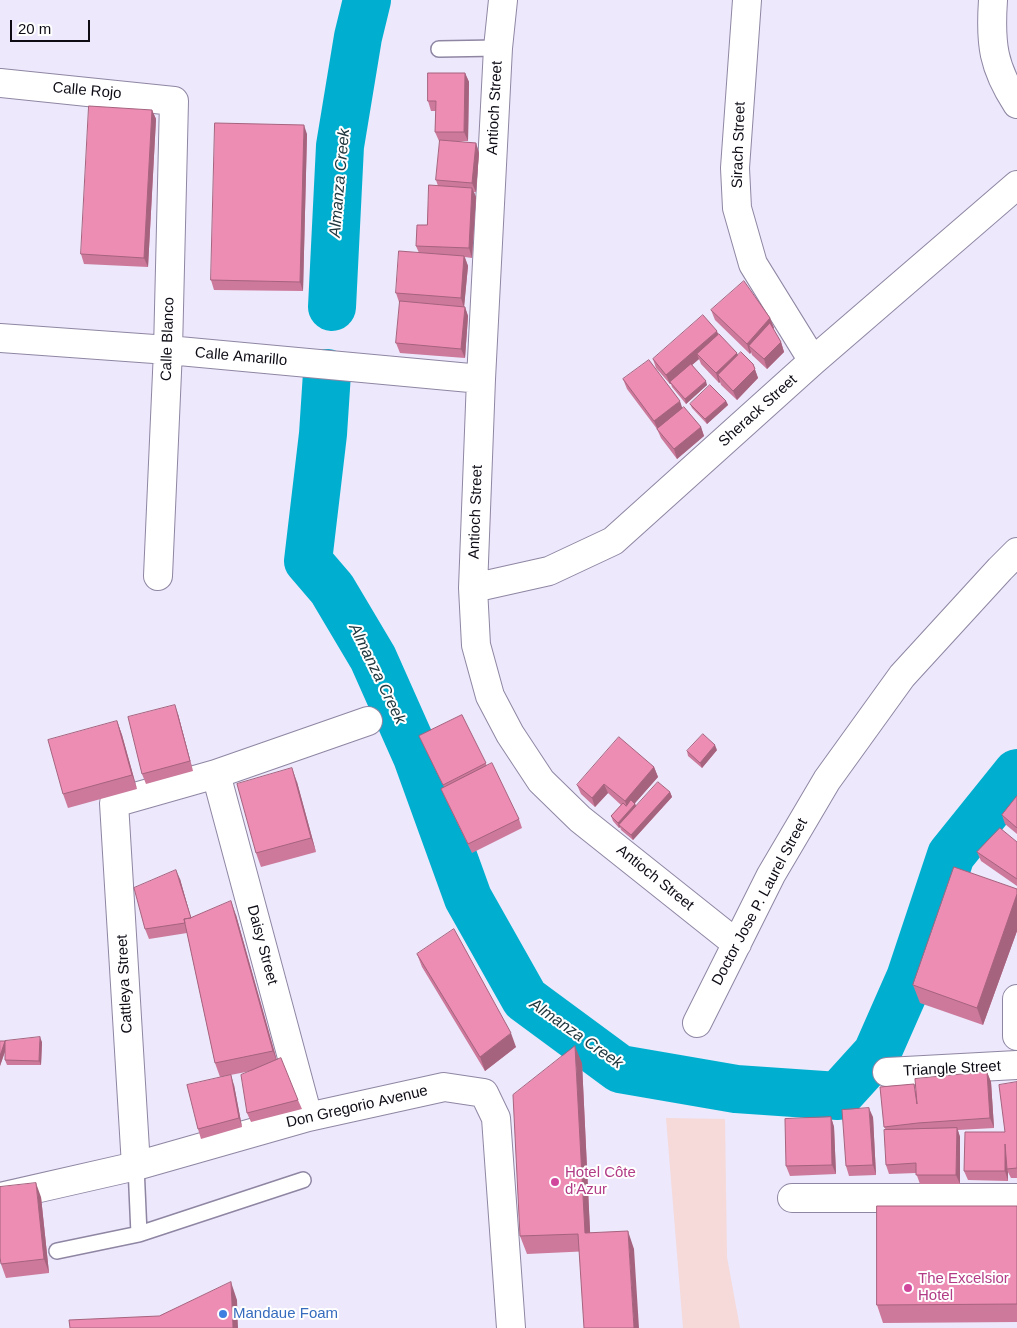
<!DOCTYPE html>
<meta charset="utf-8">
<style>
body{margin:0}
#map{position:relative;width:1017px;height:1328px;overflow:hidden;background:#ede8fb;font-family:Arial,sans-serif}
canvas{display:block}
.scale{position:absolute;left:10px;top:20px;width:80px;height:22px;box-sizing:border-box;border:2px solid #0e0b15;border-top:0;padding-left:6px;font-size:15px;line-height:18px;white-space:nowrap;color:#0e0b15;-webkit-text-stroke:4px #fff;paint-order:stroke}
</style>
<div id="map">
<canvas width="1017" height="1328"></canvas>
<div class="scale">20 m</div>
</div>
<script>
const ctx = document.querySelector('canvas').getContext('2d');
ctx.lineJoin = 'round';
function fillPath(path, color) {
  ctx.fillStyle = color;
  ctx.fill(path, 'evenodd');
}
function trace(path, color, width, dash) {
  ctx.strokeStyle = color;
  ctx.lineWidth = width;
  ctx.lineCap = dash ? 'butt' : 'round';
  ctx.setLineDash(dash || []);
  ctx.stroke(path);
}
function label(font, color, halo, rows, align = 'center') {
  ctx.font = font + ' Arial,sans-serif';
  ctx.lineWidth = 4;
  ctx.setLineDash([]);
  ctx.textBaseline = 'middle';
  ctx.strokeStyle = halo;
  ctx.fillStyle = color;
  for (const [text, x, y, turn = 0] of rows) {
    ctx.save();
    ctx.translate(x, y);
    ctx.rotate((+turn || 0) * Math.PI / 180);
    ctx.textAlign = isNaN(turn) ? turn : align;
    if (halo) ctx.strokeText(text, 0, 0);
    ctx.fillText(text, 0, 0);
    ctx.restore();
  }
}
fillPath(new Path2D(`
 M666 1118 725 1119 727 1257 740 1328H683Z`), '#f5dad9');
trace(new Path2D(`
 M332 307 340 146 358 37 367 0
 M327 373 323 434 308 561 332 589 373 658 417 757 468 898 525 999 620 1069 736 1089 838 1096 877 1053 910 978 951 855 1017 773`), '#00afcf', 48);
const service = new Path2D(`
 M439 49 498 48
 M136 1166 139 1234 303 1180
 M57 1251 139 1234`);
const minor = new Path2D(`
 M503 0 498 48 481 379 473 588 476 645 490 696 510 734 541 781 580 819 737 944
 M747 0 735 168 737 208 753 264 813 361
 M993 0C990 44 993 67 1017 104
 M0 83 174 101 168 350 158 576
 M0 338 168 350 481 379
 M473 588 549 571 613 541 813 361 1017 185
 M216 774 308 1117
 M1017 999V1036
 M697 1023 771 875 827 780 902 676 1000 569 1017 552
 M887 1072 1017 1065
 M136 1166 114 803 216 774 368 721
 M0 1197 136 1166 308 1117 444 1087 484 1093 496 1118 511 1328
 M792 1198H1017`);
trace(service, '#8f86a3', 18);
trace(minor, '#8f86a3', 30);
trace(service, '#fff', 15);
trace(minor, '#fff', 28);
fillPath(new Path2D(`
 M465 73 469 82 468 141H452L476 143 479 153 476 192H474L476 197 472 258 465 257 468 266 464 306 465 307 468 316 465 358 400 353 396 343 400 302H399L396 293 419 253 416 246 427 225 438 186 436 180 440 141H439L435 132 436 111H431L428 101Z
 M152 110 156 119 148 267 84 264 81 254Z
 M307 134 303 291 214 290 211 280Z
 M711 310 770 318 774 328H773L781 342 784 352 767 369 752 355 751 352 750 354 715 320Z
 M718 334 738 355 753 364 758 378 737 400 721 385 720 382 719 383 701 364 699 359 692 365 707 385 686 404 672 387 671 384H670L656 368 653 359Z
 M623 379 683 408 701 427 704 436 677 459 661 438 657 429 627 389Z
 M726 401 728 405 707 424 692 408 690 404Z
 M178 714 193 771 146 784 142 774Z
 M462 715 487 766 519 819 522 828 472 853 445 798 441 789 444 787 419 736Z
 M117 721 122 735 137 789 68 808 63 794Z
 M717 750 702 768 688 756 687 751Z
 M654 767 658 777 635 803 636 806 670 792 672 797 633 840 621 830 620 827 619 828 613 821 611 816 621 805 608 793 595 807 581 794 577 785Z
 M297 782 316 852 261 867 256 853Z
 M1017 796V834L1005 824 1002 815Z
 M1017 842V886L981 861 977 852Z
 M180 879 191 918 236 915 277 1060 298 1100 302 1109 251 1122 247 1113 251 1071 220 1077 215 1063 187 933 149 939 145 929Z
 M1017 889V931L983 1025 920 1003 913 985Z
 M417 954 516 1047 485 1071 422 967Z
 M0 1041 42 1042 41 1065H7L5 1060V1051L0 1066Z
 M582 1063 590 1233 634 1249 527 1254 520 1236Z
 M987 1072 991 1082 994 1128 958 1130 960 1137V1184H920L916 1173 889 1174 886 1165V1130L884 1127 916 1090Z
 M1017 1082V1178H1011L1008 1172V1181L968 1180 964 1171 1005 1132Z
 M234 1085 242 1127 201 1139 198 1129Z
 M831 1117 834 1127 836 1174 790 1176 786 1166Z
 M873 1117 876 1175 849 1176 846 1166Z
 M41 1197 49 1273 6 1278 1 1264Z
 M1017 1206V1322L883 1323 877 1305Z`), '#cc799b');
fillPath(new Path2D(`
 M465 73 469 82 468 141 464 132Z
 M152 110 156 119 148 267 144 258Z
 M304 125 307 134 303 291 300 282Z
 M476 143 479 153 476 192 472 183Z
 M472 188 476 197 472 258 469 248Z
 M464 256 468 266 464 308 461 298Z
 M465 307 468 316 465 358 461 349Z
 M770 318 774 328 754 350 749 346 751 352 750 354 747 344Z
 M717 331 721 341 697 354 699 359 671 383 670 382 671 384H670L666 375Z
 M781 342 784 352 767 369 764 359Z
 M737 353 741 362 718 375 720 382 719 383 716 373Z
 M753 364 758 378 737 400 733 391Z
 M706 381 707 385 686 404 685 399Z
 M680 401 683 410 658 430 654 421Z
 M726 401 728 405 707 424 705 419Z
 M701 427 704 436 677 459 674 449Z
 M175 705 178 714 193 771 190 761Z
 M117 721 122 735 137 789 132 775Z
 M715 745 717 750 702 768 700 763Z
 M654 767 658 777 628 811 625 801Z
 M292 768 297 782 316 852 311 838Z
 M604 784 608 793 595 807 592 798Z
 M670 792 672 797 633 840 631 835Z
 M635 804 637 808 619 825 620 827 619 828 618 823Z
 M176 870 180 879 195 932 192 922Z
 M1017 894V931L983 1025 977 1008Z
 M231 901 236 915 278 1065 273 1051Z
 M511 1033 516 1047 485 1071 480 1057Z
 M40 1037 42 1042 41 1065 39 1061Z
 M5 1041 7 1046 0 1066V1056Z
 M575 1046 582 1063 591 1251 585 1233Z
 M987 1072 991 1082 994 1128 990 1118Z
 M231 1075 234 1085 242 1127 239 1118Z
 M869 1108 873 1117 876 1175 873 1165Z
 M831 1117 834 1127 836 1174 832 1165Z
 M957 1128 960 1137V1184L956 1175Z
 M1005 1144 1007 1169 1008 1172V1181L1005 1171Z
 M36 1183 41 1197 49 1273 44 1259Z
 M628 1231 634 1249 639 1328H634Z
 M231 1282 237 1300 238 1328H233Z`), '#a6637e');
const building = new Path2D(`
 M428 73H465L464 132H435L436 101H428Z
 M89 106 152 110 144 258 81 254Z
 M215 123 304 125 300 282 211 280Z
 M440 140 476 143 472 183 436 180Z
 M429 185 472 188 469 248 416 246 417 225H427Z
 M399 251 464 256 461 298 396 293Z
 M744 281 770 318 747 344 711 310Z
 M400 301 465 307 461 349 396 343Z
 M703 315 717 331 666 375 653 359Z
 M770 323 781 342 764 359 749 346Z
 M719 334 737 353 716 373 697 354Z
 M741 352 753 364 755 369 733 391 718 375Z
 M649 360 680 401 654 421 623 379Z
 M691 364 706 381 685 399 670 382Z
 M710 385 726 401 705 419 690 404Z
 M684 407 701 427 674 449 657 429Z
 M175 705 190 761 142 774 128 717Z
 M462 715 486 763 443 785 419 736Z
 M117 721 132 775 63 794 48 740Z
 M703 734 715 745 700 763 687 751Z
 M619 737 654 767 625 801 604 784 592 798 577 785Z
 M492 763 519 819 468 844 441 789Z
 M292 768 311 838 256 853 237 784Z
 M658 782 670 792 631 835 619 825Z
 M1017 796V828L1002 815Z
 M631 800 635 804 618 823 611 816 623 803 626 806Z
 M1000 828 1017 842V879L977 852Z
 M954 867 1017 889V894L977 1008 913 985Z
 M176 870 191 918 184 919 185 923 145 929 134 888Z
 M231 901 273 1051 215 1063 184 919 190 918Z
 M454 929 511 1033 480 1057 417 954Z
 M40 1037 39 1061 5 1060V1041Z
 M0 1041H5L0 1056Z
 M575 1046 585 1233 628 1231 634 1328H584L578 1234 520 1236 513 1095Z
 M281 1058 298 1100 247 1113 241 1075Z
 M987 1072 990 1118 918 1123 884 1127 880 1087 914 1084 917 1104 915 1079Z
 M231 1075 239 1118 198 1129 187 1085Z
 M1017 1082V1168L1007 1169 1005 1144V1171H964L965 1132H1005L999 1085Z
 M869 1108 873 1165 846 1166 842 1110Z
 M831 1117 832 1165 786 1166 785 1119Z
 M957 1128 956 1175H916V1163L886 1165 884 1130Z
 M36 1183 44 1259 1 1264 0 1257V1187Z
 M877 1206H1017V1304L877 1305Z
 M231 1282 233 1328H70L69 1320 159 1316Z`);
fillPath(building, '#ed8db4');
trace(building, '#a6637e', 1);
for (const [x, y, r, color] of [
 [555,1182,5,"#d1479c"],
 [908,1288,5,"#d1479c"],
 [223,1314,5,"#3f7fe0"]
]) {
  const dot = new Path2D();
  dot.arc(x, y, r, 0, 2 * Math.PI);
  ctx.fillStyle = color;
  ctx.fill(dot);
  trace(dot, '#fff', 2);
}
label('15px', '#0e0b15', '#fff', [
 ["Calle Rojo",87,91,5],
 ["Antioch Street",495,108,-87],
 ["Sirach Street",739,145,-88],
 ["Calle Blanco",168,339,-88],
 ["Calle Amarillo",241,357,5],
 ["Sherack Street",758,411,-42],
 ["Antioch Street",476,512,-88],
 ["Antioch Street",655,878,39],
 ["Doctor Jose P. Laurel Street",760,902,-62],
 ["Daisy Street",262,945,75],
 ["Cattleya Street",125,984,-93],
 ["Triangle Street",952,1069,-3],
 ["Don Gregorio Avenue",357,1107,-13]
]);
label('15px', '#b23c85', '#fff', [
 ["Hotel Côte",565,1173],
 ["d'Azur",565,1190],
 ["The Excelsior",918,1279],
 ["Hotel",918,1296]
], 'left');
label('15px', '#366cbe', '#fff', [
 ["Mandaue Foam",233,1314]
], 'left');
label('italic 16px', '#21383f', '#fff', [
 ["Almanza Creek",340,183,-85],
 ["Almanza Creek",377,674,64],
 ["Almanza Creek",576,1034,35]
]);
</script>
